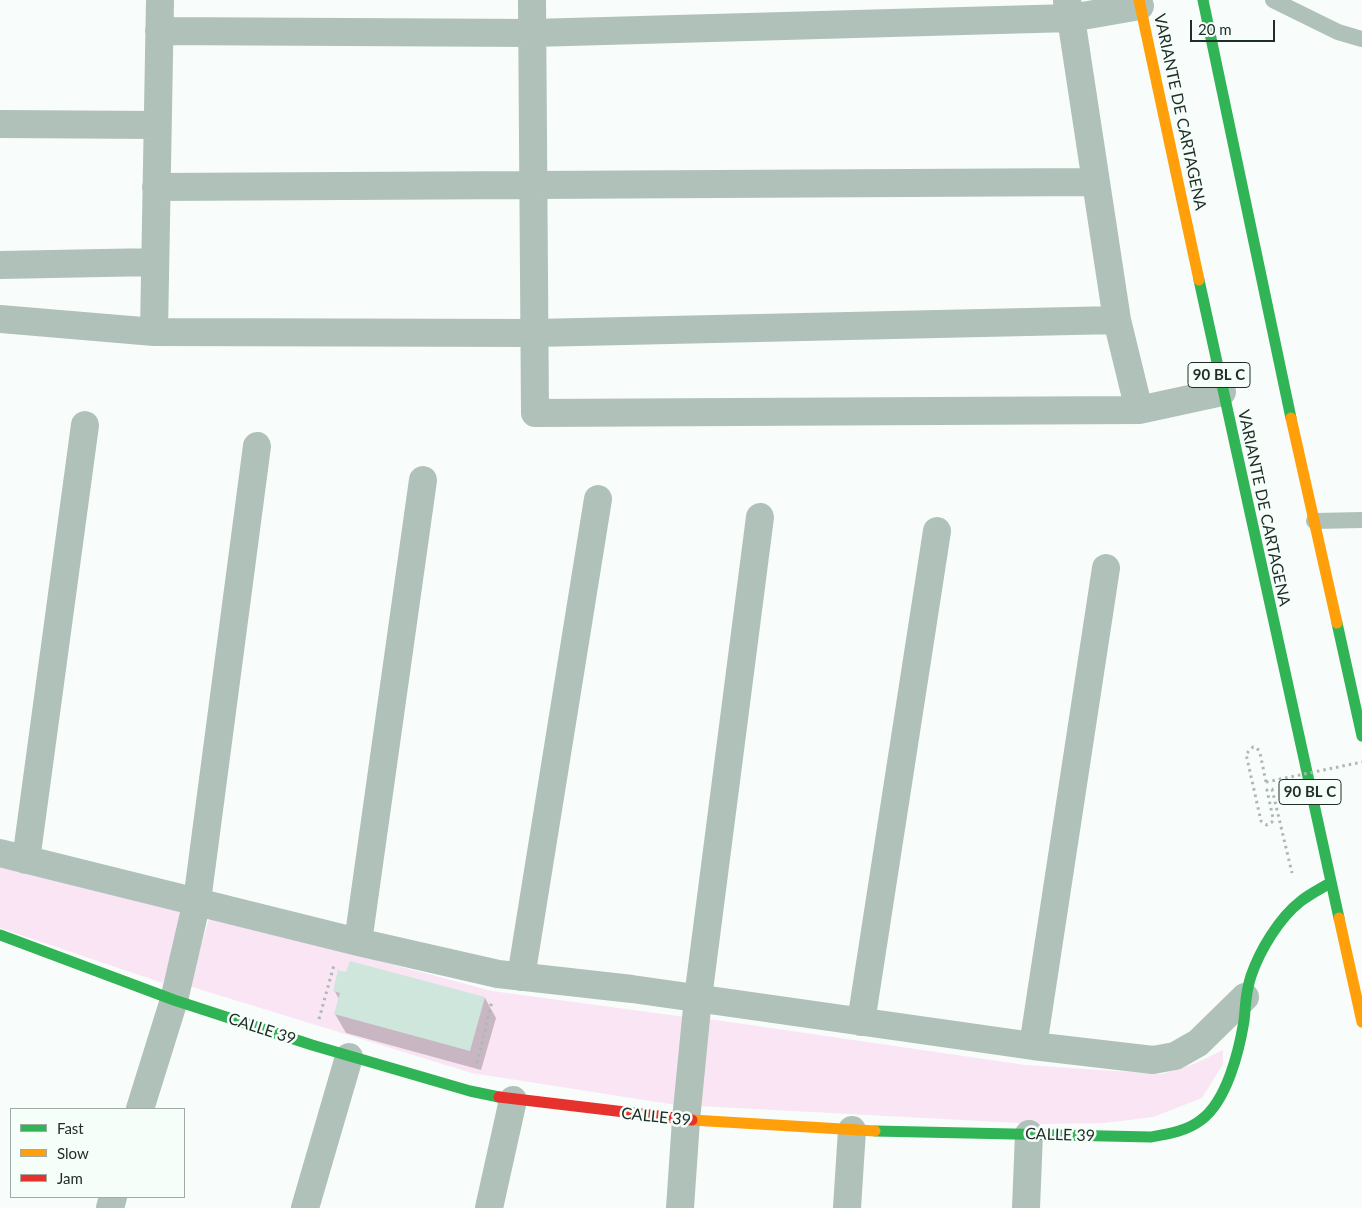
<!DOCTYPE html>
<style>
body{margin:0}
#map{position:relative;width:1362px;height:1208px;overflow:hidden;background:#f8fcfa;font-family:Lato,sans-serif}
canvas{display:block}
.legend{position:absolute;left:10px;top:1108px;width:175px;height:90px;box-sizing:border-box;background:#f6fefa;border:1px solid #a0aba6;margin:0;padding:6px 9px;list-style:none;font-size:15px;color:#202e28}
.legend li{display:flex;align-items:center;gap:10px;height:25px}
.legend b{width:25px;border:1px solid #a0aba6}
.scale{position:absolute;left:1190px;top:20px;width:85px;height:22px;box-sizing:border-box;border:2px solid #202e28;border-top:0;padding-left:6px;font-size:15px;line-height:18px;white-space:nowrap;color:#202e28;-webkit-text-stroke:4px #f6fefa;paint-order:stroke}
</style>
<div id="map">
<canvas width="1362" height="1208"></canvas>
<ul class="legend">
<li><b style="height:6px;background:#30b455"></b>Fast</li>
<li><b style="height:6px;background:#ff9f0a"></b>Slow</li>
<li><b style="height:6px;background:#e5322d"></b>Jam</li>
</ul>
<div class="scale">20 m</div>
</div>
<script>
const ctx = document.querySelector('canvas').getContext('2d');
ctx.lineJoin = 'round';
function fillPath(path, color) {
  ctx.fillStyle = color;
  ctx.fill(path, 'evenodd');
}
function trace(path, color, width, dash) {
  ctx.strokeStyle = color;
  ctx.lineWidth = width;
  ctx.lineCap = dash ? 'butt' : 'round';
  ctx.setLineDash(dash || []);
  ctx.stroke(path);
}
function label(font, color, halo, rows, align = 'center') {
  ctx.font = font + ' Lato,sans-serif';
  ctx.lineWidth = 5;
  ctx.setLineDash([]);
  ctx.textBaseline = 'middle';
  ctx.strokeStyle = halo;
  ctx.fillStyle = color;
  for (const [text, x, y, turn = 0] of rows) {
    ctx.save();
    ctx.translate(x, y);
    ctx.rotate((+turn || 0) * Math.PI / 180);
    ctx.textAlign = isNaN(turn) ? turn : align;
    if (halo) ctx.strokeText(text, 0, 0);
    ctx.fillText(text, 0, 0);
    ctx.restore();
  }
}
fillPath(new Path2D(`
 M0 867 184 913 163 983 0 928Z
 M210 916 492 991 685 1017 676 1105 472 1073 189 986Z
 M709 1019 1025 1065 1162 1074 1194 1064 1223 1050V1064L1202 1098 1153 1117 1104 1123 1037 1124 699 1106Z`), '#fae5f4');
fillPath(new Path2D(`
 M350 962 485 998 496 1018 481 1070 346 1033 335 1014 339 999 334 990 347 974Z`), '#0003');
fillPath(new Path2D(`
 M350 961 485 997 470 1051 334 1014 340 993 333 991 338 970 346 972Z`), '#cfe6dd');
trace(new Path2D(`
 M1266 782 1260 753 1257 748 1253 747 1246 754 1261 821 1267 825 1272 822 1273 818 1267 790 1272 789 1292 873
 M319 1019 334 965
 M477 1063 492 1001`), '#acb9b3', 3, [2.5, 4]);
trace(new Path2D(`
 M1273 0 1338 32 1362 39
 M1314 521 1362 520`), '#afc1b9', 16);
trace(new Path2D(`
 M532 0 535 413 1139 410 1222 392
 M1067 1 1071 18 1117 320 1139 410
 M159 31 533 33 1071 18 1140 6
 M0 124 157 125
 M156 187 1095 182
 M0 265 155 262
 M0 319 154 332 535 333 1117 320
 M154 332 160 0
 M0 853 358 942 498 974 632 989 1033 1046 1153 1060 1175 1056 1198 1043 1245 997
 M26 860 85 425
 M358 942 423 480
 M521 977 598 499
 M861 1022 937 531
 M1033 1046 1106 568
 M140 1109 174 1000 197 901 257 446
 M110 1208 113 1197
 M305 1208 349 1057
 M489 1208 513 1100
 M680 1208 686 1120 698 998 760 517
 M847 1208 852 1130
 M1026 1208 1029 1134`), '#afc1b9', 28);
trace(new Path2D(`
 M1203 0 1291 418
 M1199 280 1339 918
 M1337 623 1362 736
 M0 935 174 1000 312 1045 470 1091 499 1097
 M875 1131 1151 1137C1168 1134 1187 1131 1201 1120 1227 1101 1239 1051 1244 1021 1246 1004 1245 994 1251 976 1260 950 1279 918 1301 901 1310 894 1320 889 1330 883`), '#30b455', 11);
trace(new Path2D(`
 M1139 0 1199 280
 M1291 418 1337 623
 M1339 918 1362 1022
 M692 1120 875 1131`), '#ff9f0a', 11);
trace(new Path2D(`
 M499 1097 692 1120`), '#e5322d', 11);
trace(new Path2D(`
 M1266 782 1362 762`), '#acb9b3', 3, [2.5, 4]);
for (const [x, y, w] of [
 [1219,375,62],
 [1310,792,62]
]) {
  const box = new Path2D();
  box.roundRect(x - w / 2, y - 12.5, w, 25, 4);
  ctx.fillStyle = '#f6fefa';
  ctx.fill(box);
  trace(box, '#202e28', 1);
}
label('bold 15px', '#202e28', null, [
 ["90 BL C",1219,375],
 ["90 BL C",1310,792]
]);
label('16px', '#202e28', '#f6fefa', [
 ["VARIANTE DE CARTAGENA",1180,112,78],
 ["VARIANTE DE CARTAGENA",1264,508,78],
 ["CALLE 39",262,1029,18],
 ["CALLE 39",656,1117,6],
 ["CALLE 39",1060,1135,2]
]);
</script>
